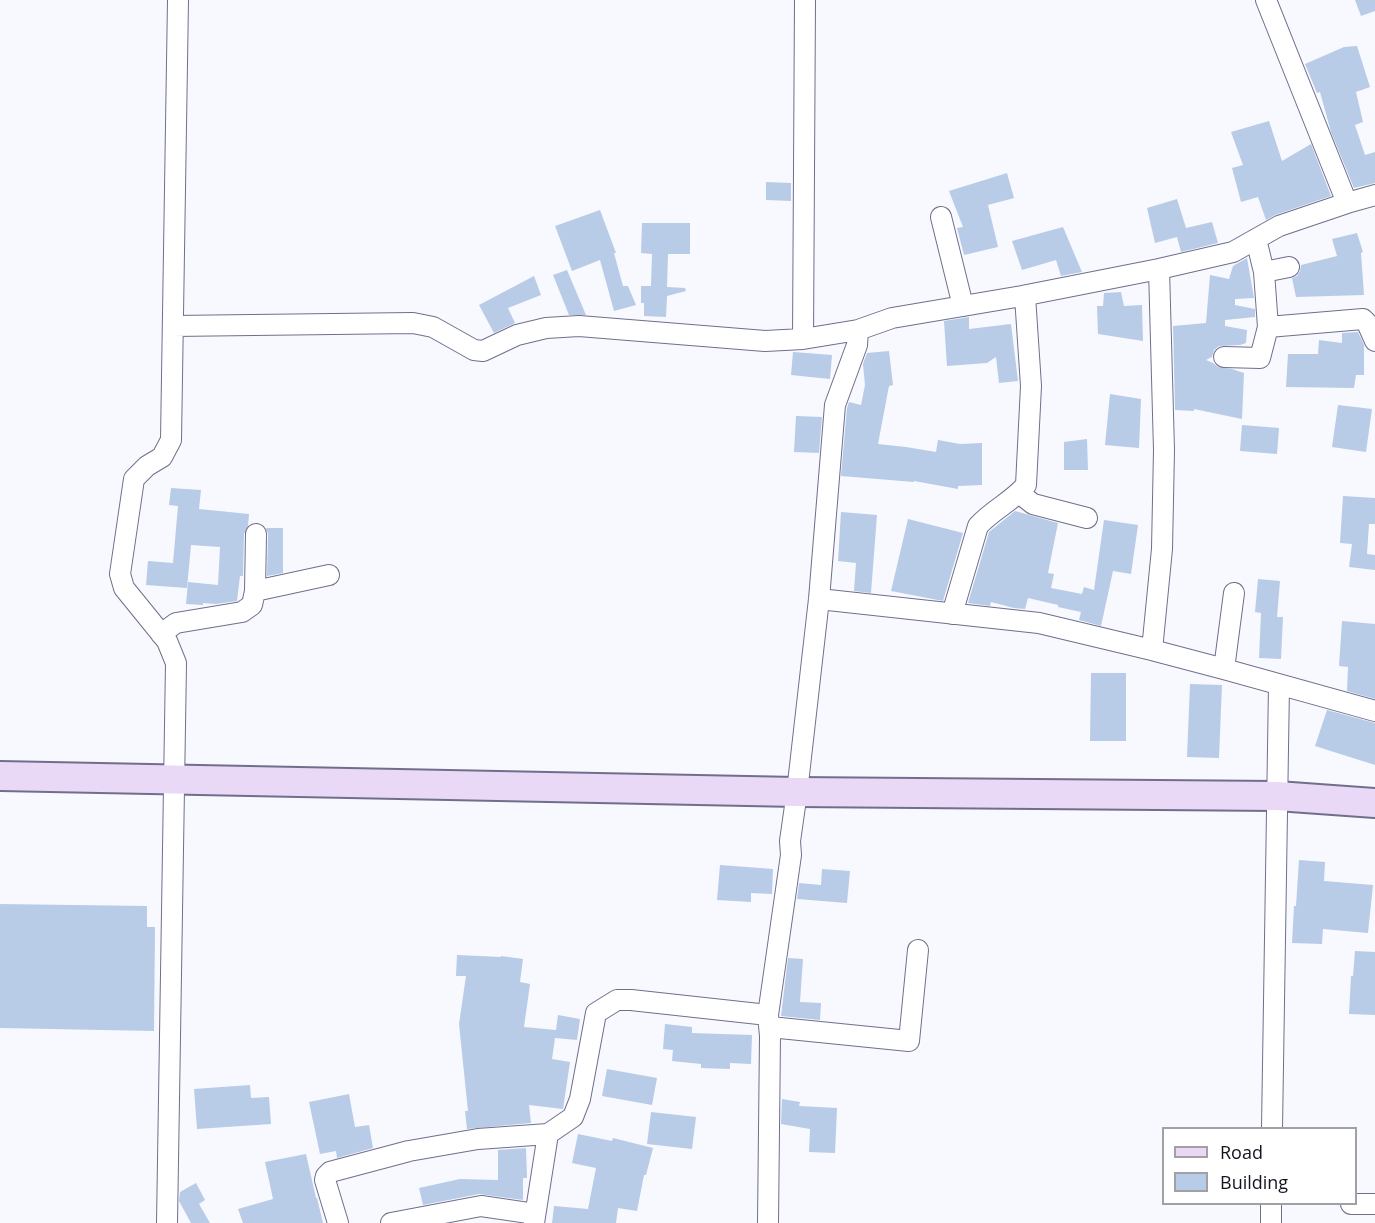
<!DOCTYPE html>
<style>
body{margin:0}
#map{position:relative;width:1375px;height:1223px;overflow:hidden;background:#f8f8ff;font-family:"Open Sans",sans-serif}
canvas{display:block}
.legend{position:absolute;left:1162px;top:1127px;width:195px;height:78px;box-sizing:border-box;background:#fff;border:2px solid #a1a1a5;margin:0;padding:8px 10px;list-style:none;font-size:18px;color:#14141f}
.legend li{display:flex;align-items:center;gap:12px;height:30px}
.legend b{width:30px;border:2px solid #a1a1a5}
</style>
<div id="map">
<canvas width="1375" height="1223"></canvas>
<ul class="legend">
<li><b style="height:8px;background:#ead8f7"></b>Road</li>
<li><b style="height:16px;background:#b8cbe7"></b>Building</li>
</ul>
</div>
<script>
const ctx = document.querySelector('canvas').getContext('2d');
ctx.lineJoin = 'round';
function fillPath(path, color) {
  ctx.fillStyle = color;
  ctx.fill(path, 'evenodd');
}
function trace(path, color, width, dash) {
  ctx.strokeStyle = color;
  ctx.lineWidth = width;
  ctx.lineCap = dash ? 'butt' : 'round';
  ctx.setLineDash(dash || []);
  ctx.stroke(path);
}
fillPath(new Path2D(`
 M1355 0H1375V11L1361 16Z
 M1357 46 1370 87 1356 92 1363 122 1355 125 1365 155 1375 152V183L1354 188 1331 132 1320 92 1317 93 1305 64 1344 47Z
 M1269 121 1282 161 1311 144 1331 196 1275 215 1266 220 1258 197 1241 202 1232 168 1243 165 1231 132Z
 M1007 173 1014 198 988 205 998 247 964 255 957 228 963 227 949 191Z
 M766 182 791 183V201L766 200Z
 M1177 199 1186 228 1212 222 1218 243 1181 252 1177 237 1155 243 1147 208Z
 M600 210 616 253H614L623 286H628L636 305 614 311 600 260 572 271 555 226Z
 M642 223H690V254H668L667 287 685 288 686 291 667 296 666 317 644 316V303H641V286H651L652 254 641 253Z
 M1063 227 1082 272 1061 276 1056 260 1022 270 1012 241Z
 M1357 233 1363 252 1361 253 1364 295 1296 297 1292 278 1297 276 1300 271 1301 265 1337 256 1332 239Z
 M1247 258 1254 298 1235 299V305L1255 309V317L1225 320V326L1247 330 1246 343 1240 345 1219 346 1214 350 1212 357 1206 360 1213 363 1218 367 1232 369 1244 373 1242 419 1194 409V411L1175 410 1173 326 1206 323 1210 275 1229 279 1233 266Z
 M567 270 586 315H569L553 275Z
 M534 276 541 295 508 308 515 323 494 333 479 305Z
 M1121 292 1124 306 1142 305 1143 341 1098 334 1097 306H1103L1104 293Z
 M969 317V329L1011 324 1018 381 999 383 996 357 987 363 947 366 944 321Z
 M1358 332 1364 345V375H1356L1354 388 1286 387 1288 354H1318L1319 340 1342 343V333Z
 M889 351 893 385 889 386 878 444 906 447 936 452 938 440 960 444 982 443V485L958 486V489L914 481V482L841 476 847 408 849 402 861 405 865 385 863 364 867 353Z
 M793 352 832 355 830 379 791 375Z
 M1110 394 1141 399 1139 448 1105 445Z
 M1338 405 1372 409 1366 452 1332 447Z
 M796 416 822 417 819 453 794 452Z
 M1242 425 1279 428 1277 454 1240 451Z
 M1087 439 1088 470H1064V442Z
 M171 488 201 490 199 509 249 514 248 526 244 534 243 576H240L237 601 216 604 203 603V605L186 604 188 582 218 585 220 547 191 545 187 588 146 585 148 561 173 563 178 506 169 505Z
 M1343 496 1375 498V524H1369L1367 554 1375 555V570L1349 567 1352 544 1340 543Z
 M1015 511 1058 523 1048 573 1054 574 1051 588 1082 594 1084 587 1094 590 1104 520 1138 525 1131 574 1113 571 1101 626 1079 620 1081 612 1058 607V605L1028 598 1025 609 1014 608 991 602 990 606 968 603 989 532Z
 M841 512 877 515 871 593 854 591 856 563 838 561Z
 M908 519 963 533 943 601 891 591Z
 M266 528H283V573L267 576 268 534Z
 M1258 579 1280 581 1277 617H1283L1281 659 1259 658 1261 613 1255 612Z
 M1342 621 1375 624V699L1347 691 1348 667 1339 666Z
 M1091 673H1126V741H1090Z
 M1190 684 1222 685 1219 758 1187 757Z
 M1327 710 1375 723V765L1315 746Z
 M1299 860 1325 862 1324 881 1373 885 1368 933 1323 929 1322 944 1292 943 1294 906H1296Z
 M720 865 773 869 772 894 751 893V902L717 900Z
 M822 869 850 871 847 903 797 899 799 883 821 885Z
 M0 904 147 906V927H155L154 1031 0 1028Z
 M1355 951 1375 952V1015L1349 1014 1351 976H1353Z
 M457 955 501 957V956L523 959 520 982 530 984 524 1027 556 1030 558 1015 580 1019 577 1040 555 1038 552 1059 570 1062 563 1109 529 1105 531 1123 467 1129 465 1111H468L459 1024 466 976H456Z
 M788 958 803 959 800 1002 821 1003 820 1020 781 1016Z
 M665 1024 692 1027V1033L752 1035 751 1064 730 1063V1069L701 1068V1064L672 1061 673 1050 663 1049Z
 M607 1069 657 1078 652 1105 602 1096Z
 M250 1085 251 1098 269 1097 271 1124 197 1129 194 1089Z
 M349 1094 355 1127 369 1125 373 1148 337 1158 336 1151 320 1154 309 1102Z
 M782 1099 800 1102 799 1106 837 1108 835 1153 809 1152 810 1129 781 1124Z
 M651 1112 696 1117 692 1149 647 1144Z
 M578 1134 612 1141 613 1138 653 1148 646 1175H644L637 1211 618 1208 616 1223H552L554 1206 588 1209 596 1168 572 1163Z
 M526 1148 527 1178H523V1200L479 1194 423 1205 419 1188 460 1179 498 1180V1150Z
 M306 1154 316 1198H317L323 1223H243L238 1209 273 1199 265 1162Z
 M196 1183 205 1200 199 1204 210 1223H191L179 1201 180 1192Z`), '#b8cbe7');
const street = new Path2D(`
 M1266 0 1347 203
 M941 217 963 306
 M1264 272 1289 267
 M173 326 413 323 433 327 474 350 483 351 517 335 546 328 579 326 765 341 803 339 858 330 892 318 1022 296 1159 269 1233 252 1279 226 1347 203 1375 195
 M1268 327 1363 319 1367 323 1375 341
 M803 339 805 0
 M1224 357 1260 358 1268 327 1264 272 1256 239
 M1019 493 1033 504 1087 518
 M255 591 329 575
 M819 599 1039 623 1152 650 1224 669 1375 711
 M952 614 978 526C992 510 1013 501 1026 485L1031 386 1025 296
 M161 634 176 623 242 612 252 605 255 591 256 534
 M1152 650 1162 549 1164 450 1159 269
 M1224 669 1234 593
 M770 1027 909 1041 918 950
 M1272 1128 1279 685
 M1351 1204H1375
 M167 1223 176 663 167 641 124 588 120 574 134 479 147 466 162 457 171 440 178 0
 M338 1223 325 1180 326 1176 330 1172 409 1151 478 1139 548 1134
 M391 1223 481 1206 535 1214
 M534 1223 548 1134 573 1117 580 1099 596 1013 617 1000H631L768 1015
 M768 1223 770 1036 768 1015 791 855 790 841 797 792 819 599 835 405 857 345 858 330
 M1271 1223V1204`);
const secondary = new Path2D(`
 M0 776 797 792 1277 796 1375 803`);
trace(street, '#6f6f8c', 22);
trace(secondary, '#6f6f8c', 32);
trace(street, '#fff', 20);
trace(secondary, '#ead8f7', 28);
</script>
